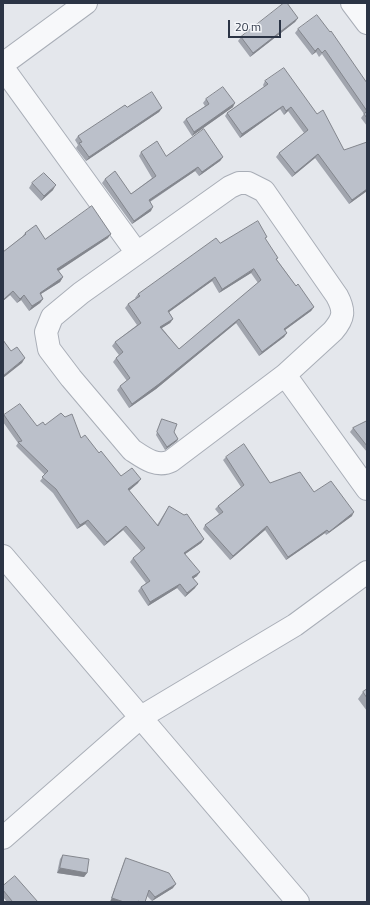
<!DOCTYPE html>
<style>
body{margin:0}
#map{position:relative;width:370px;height:905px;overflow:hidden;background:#e4e7ec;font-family:"Titillium Web",sans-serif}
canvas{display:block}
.frame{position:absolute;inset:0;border:4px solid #2b3445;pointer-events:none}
.scale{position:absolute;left:228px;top:20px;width:53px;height:18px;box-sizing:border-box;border:2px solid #2b3445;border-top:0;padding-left:5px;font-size:12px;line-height:14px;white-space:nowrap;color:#2b3445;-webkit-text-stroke:3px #f4f6f9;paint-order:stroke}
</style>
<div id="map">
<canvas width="370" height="905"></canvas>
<div class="frame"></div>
<div class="scale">20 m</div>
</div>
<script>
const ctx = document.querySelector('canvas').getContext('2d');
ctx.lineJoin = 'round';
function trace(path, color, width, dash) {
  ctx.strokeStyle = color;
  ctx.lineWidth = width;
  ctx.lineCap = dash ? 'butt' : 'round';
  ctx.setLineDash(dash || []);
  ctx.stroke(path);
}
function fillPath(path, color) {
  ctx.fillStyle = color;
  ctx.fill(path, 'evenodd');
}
const minor = new Path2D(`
 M352 3 367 23
 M3 64 86 3
 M3 68 137 253
 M239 183H248L264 191 337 296C345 311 344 318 333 331L285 375 171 461C157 468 144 458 132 450L71 378 49 349 46 332 52 317 81 293 230 187Z
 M285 375 367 489
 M3 556 298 902
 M3 838 141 717 295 625 367 572`);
trace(minor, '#a9aeb7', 24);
trace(minor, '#f7f8fa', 22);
fillPath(new Path2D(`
 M298 18 295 22 250 57 238 41 241 37Z
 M298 29 367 83V126L361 118 364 114 322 54 319 57 316 52 312 55 295 33Z
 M265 81 317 114 344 150 367 191 349 204 315 158 292 177 276 157 279 153 304 133 288 111 284 115 280 109 240 138 225 116 227 113 264 87 263 85Z
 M206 99 233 107 192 136 183 122 186 119 205 106 203 103Z
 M127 107 162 108 159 112 86 161 76 148 78 145 75 140 78 136Z
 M141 152 166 156 223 157 220 161 199 176 195 171 150 202 151 211 132 224 102 183 105 179 131 194 152 178 139 156Z
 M32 183 53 190 41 201 29 188Z
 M25 233 45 239 108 238 58 271 63 277 60 282 41 294 43 299 40 303 29 311 21 300 17 303 10 295 3 301V252L22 237Z
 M265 239 277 260 296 286 314 307 311 311 285 330 287 333 284 337 259 356 236 323 156 389 129 408 117 390 120 386 127 381 113 362 116 358 119 355 112 346 115 342 137 325 125 308 128 304 136 298H135L138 294 220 243ZM251 273 258 283 179 349 162 328 170 323 173 319 169 312 212 281 219 293Z
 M4 415 37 426 45 425 81 438 99 453 121 476 138 483 129 491 157 525 169 506 204 539 201 543 185 554 197 576 193 578 195 588 185 597 177 588 148 606 138 591 141 587 146 583 130 562 133 558 141 551 123 530 104 546 85 524 77 529 53 493 40 481 45 475 16 446 18 443 3 422V417Z
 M162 419 174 432 178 439 177 441 165 450 156 435 161 421Z
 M367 421V452L350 432 353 428Z
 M226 457 270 483 314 492 352 516 326 535 325 533 286 560 265 530 230 560 203 529 205 525 219 514 215 509 218 506 241 487 223 460Z
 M367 689V711L358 699 363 692Z
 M63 855 87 873 84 877 57 873 60 859Z
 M126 858 173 888 152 901 147 896 145 902H110L124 862Z
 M3 886 38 902H7L3 897Z`), '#a1a5ae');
fillPath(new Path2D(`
 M298 18 295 22 250 57 253 53Z
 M318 48 316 52 312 55 315 51Z
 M235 103 233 107 192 136 194 132Z
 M283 106 280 109 240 138 242 134Z
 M291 107 288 111 284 115 286 111Z
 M162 108 159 112 86 161 89 157Z
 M318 154 315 158 292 177 295 173Z
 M223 157 220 161 199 176 202 172Z
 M198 167 195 171 146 204 149 200Z
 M56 185 53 190 41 201 44 196Z
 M367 189V191L349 204 352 200Z
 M153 207 151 211 132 224 134 221Z
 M111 234 108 238 54 274 57 269Z
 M254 269 251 273 219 293 222 289Z
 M63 277 60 282 36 297 40 293Z
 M215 277 212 281 165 315 168 311Z
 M13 291 10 295 3 301V300Z
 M24 295 21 300 17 303 20 299Z
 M43 299 40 303 29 311 32 306Z
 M314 307 311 311 281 333 284 329Z
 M173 319 170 323 157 331 160 327Z
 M239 319 236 323 156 389 129 408 132 404Z
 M287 333 284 337 259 356 262 352Z
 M25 358 22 363 3 378V376Z
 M178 439 177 441 165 450 167 447Z
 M141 479 138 483 125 494 128 489Z
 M354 512 352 516 326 535 329 532Z
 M88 520 85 524 77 529 80 525Z
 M126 526 123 530 104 546 107 542Z
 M267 526 265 530 230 560 233 556Z
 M327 530 325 533 286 560 288 557Z
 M204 539 201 543 181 557 184 553Z
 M200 572 197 576 190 581 192 577Z
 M180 584 177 588 148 606 150 602Z
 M198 584 195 588 185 597 187 593Z
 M60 868 87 873 84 877 57 873Z
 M176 884 173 888 152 901 155 897Z
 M112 898 124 902H110Z`), '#83868d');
const building = new Path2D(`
 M284 3H287L298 18 253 53 241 37Z
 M317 15 330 32 331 31 367 83V111L325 50 322 53 318 48 315 51 298 29Z
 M284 68 317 114 323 110 344 150 367 142V189L352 200 318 154 295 173 279 153 308 130 291 107 286 111 283 106 242 134 227 113 268 84 265 81Z
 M223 87 235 103 194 132 186 119 209 104 206 99Z
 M152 92 162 108 89 157 79 143 82 142 78 136 125 105 127 107Z
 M367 112V118L364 114Z
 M204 129 223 157 202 172 198 167 149 200 153 207 134 221 105 179 115 171 131 194 156 176 141 152 157 141 166 156Z
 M44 173 56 185 44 196 32 183Z
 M92 206 111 234 57 269 63 277 40 293 43 299 32 306 24 295 20 299 13 291 3 300V252L26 234 25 233 36 225 45 239Z
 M258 221 267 237 265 238 278 258 276 259 296 286 298 284 314 307 284 329 287 333 262 352 239 319 159 384 132 404 120 386 130 378 116 358 123 352 115 342 141 323 128 304 140 296 138 294 216 238 220 243ZM254 269 261 280 179 349 160 327 173 319 168 311 215 277 222 289Z
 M3 340 11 351 17 347 25 358 3 376Z
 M20 404 37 426 43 422 45 425 61 413 65 417 72 414 81 438 85 435 99 453 101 451 121 476 132 468 141 479 128 489 158 526 169 506 184 515 187 514 204 539 184 553 200 572 192 577 198 584 187 593 180 584 150 602 141 587 150 581 133 558 145 548 126 526 107 542 88 520 80 525 56 489 42 477 48 471 18 442 22 441 4 415Z
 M162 419 177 424 174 432 178 439 167 447 157 432Z
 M367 421V446L353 428Z
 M244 444 270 483 300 472 314 492 331 481 354 512 329 532 327 530 288 557 267 526 233 556 205 525 223 512 218 506 244 485 226 457Z
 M367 689V698L363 692Z
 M63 855 89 859 87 873 60 868Z
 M126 858 169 873 176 884 155 897 149 890 145 902H140L138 901 137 902H124L112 898Z
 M15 876 38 902H11L12 901 3 890V886Z`);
fillPath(building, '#bbc0ca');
trace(building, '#83868d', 1);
</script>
